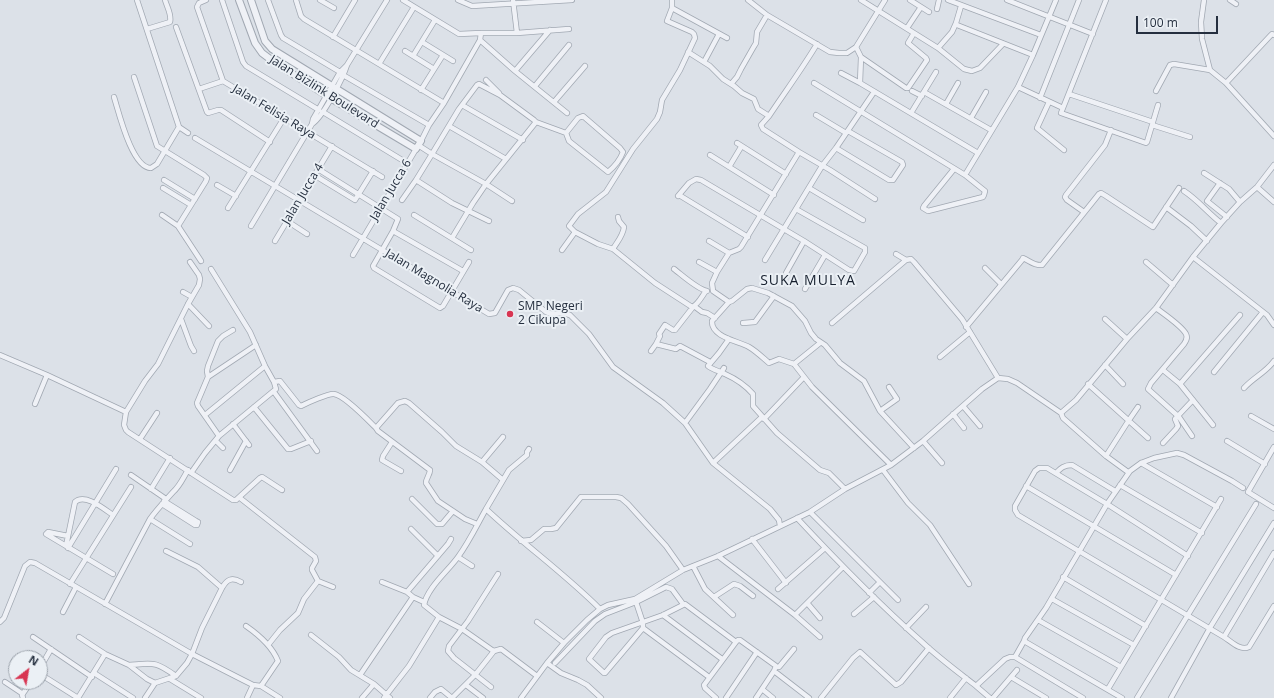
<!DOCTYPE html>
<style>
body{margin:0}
#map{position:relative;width:1274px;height:698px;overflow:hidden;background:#dce1e8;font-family:"Open Sans",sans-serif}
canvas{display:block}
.north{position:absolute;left:8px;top:650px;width:40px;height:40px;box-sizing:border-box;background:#ebf0f5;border:1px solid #9ca3ac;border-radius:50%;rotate:31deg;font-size:11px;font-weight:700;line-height:16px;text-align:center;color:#252f3f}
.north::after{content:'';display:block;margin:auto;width:14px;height:18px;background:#d83552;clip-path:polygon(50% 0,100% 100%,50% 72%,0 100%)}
.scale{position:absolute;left:1136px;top:16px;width:82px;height:18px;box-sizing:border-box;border:2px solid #252f3f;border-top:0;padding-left:5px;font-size:12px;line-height:14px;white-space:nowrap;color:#252f3f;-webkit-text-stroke:3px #ebf0f5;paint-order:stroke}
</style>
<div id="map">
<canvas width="1274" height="698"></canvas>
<div class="north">N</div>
<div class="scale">100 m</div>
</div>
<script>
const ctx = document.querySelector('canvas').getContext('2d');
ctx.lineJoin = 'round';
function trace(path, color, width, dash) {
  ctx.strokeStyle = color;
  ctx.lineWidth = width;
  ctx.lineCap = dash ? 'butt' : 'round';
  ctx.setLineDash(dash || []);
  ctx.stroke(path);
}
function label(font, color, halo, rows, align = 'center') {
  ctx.font = font + ' "Open Sans",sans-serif';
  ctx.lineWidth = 4;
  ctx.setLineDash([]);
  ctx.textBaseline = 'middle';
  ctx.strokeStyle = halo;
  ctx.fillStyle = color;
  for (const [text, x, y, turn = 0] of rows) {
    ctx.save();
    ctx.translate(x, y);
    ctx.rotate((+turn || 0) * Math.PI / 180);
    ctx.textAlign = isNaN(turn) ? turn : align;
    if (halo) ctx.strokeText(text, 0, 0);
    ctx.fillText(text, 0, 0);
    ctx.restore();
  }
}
const minor = new Path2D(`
 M137 0 179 127 188 133
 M206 0 199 3 197 7 223 81 382 177
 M222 0 243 62 246 66 319 110
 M268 0 281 35 283 38 340 72
 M296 0 301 16 304 19 444 103
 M320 0 334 8
 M403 0 459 34 481 33H517L569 29
 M458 0 472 6 572 0
 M513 0 517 33
 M672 0V8L667 21 692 32 694 34 695 38 680 70 662 100 660 112 657 119 633 149 606 192 578 214 569 226 575 232 598 244 613 249 655 283 692 307C698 305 702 296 706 291
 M748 0 767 15 830 52 839 53H847L856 47 885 0
 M861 0 938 48 964 69 972 71 980 68 1003 44
 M910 0 929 12
 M948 0 1041 35
 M1007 0 1093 34
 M1106 0 1061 113 1146 143 1147 142 1158 105
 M1204 0 1201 22 1202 39 1210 70 1226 83 1274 136
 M1230 0 1236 4
 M961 6 956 23 957 25 1033 55
 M672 8 727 38
 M937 9 939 0
 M176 27 207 112 208 113 218 110H221L270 142
 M907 28 921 7
 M147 29 170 22C172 15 167 7 165 0
 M333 37 355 0
 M480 40 515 71 567 113
 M422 42 453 61
 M856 47 861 57 860 83 978 153
 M938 48 952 32 956 23
 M405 51 434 69
 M688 52 710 66 723 79 734 86 742 93 754 99 758 109 769 116 761 125 763 129 799 152 830 170 875 199
 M413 56 435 20
 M861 57 906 88H908L927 60 926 58 908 43 914 33
 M704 62 719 34
 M379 64 414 7
 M515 71 550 30
 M841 73 860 83
 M343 75 429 125 444 103 480 40 481 33
 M134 77 157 146 204 175 207 178 206 181 178 226
 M486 80 499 93
 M814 83 965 175 985 191 984 195 983 197 928 211 923 208 924 206 954 169
 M1226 83 1271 35 1272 34 1274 35
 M731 84 737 77 741 69 753 48 756 43 757 32 767 15
 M535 86 569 45
 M1018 87 1063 108
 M199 89 223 81
 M421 90 443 55
 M912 91 922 96
 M1156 91 1170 65 1174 64 1210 70
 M924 92 991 130
 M1069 94 1153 122
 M114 97C119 113 132 168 151 168L157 164 179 127
 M1040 98 1079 0
 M554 102 585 66
 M1049 102 1037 128 1064 150
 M946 104 958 83
 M462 105 523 140
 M323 112 407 163
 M911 113 936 72
 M816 115 846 133
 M583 116 620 148 623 152C620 160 614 167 608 172L569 141 566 133 578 118Z
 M769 116C785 92 802 69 817 44
 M971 118 986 92
 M536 122 534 120 500 95 479 84 477 85 459 109 432 154 486 184 536 122 566 133
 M312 124C323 117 343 78 347 65L387 0
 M1152 125 1190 137
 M449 126 506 159
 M195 138 489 314 495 313 508 290 513 288 519 290 546 312 552 314 563 313 570 315 589 334 613 367 663 403 685 423 713 463 770 509 779 520 780 526
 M421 141 429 125
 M737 143 786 174
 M418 145 432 154 416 180 452 203 489 221
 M836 148 889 180H893L903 165 902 162 848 131
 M799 152 741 247 739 249 729 253 717 272 712 283 713 291 729 302 732 301 747 289 752 288 768 293 792 306 805 321 811 333 816 339 825 345 840 363 864 381 880 411 914 448
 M710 155 774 195
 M729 167 741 147
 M318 169 398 219 393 231 373 266 374 268 440 308 443 306 469 262
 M1204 173 1229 189 1240 202
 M314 175 355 200 373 171
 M965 175 1018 87 1033 55 1056 0
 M164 180 195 199
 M1220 183 1207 201 1227 217
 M217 185 236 196
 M1257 187 1274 202
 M163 188 191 205
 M809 188 863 220
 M1184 191C1198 200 1208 213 1221 223
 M679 195 748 237
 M678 196 689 183 696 179 701 180 804 241 849 270 854 271 865 252V248L796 209
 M402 200 416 180
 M1166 207 1191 226 1207 241
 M228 208 284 118
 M1084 212 1067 200 1065 197 1066 195 1105 145 1111 130
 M162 215 178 226 201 261
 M414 215 471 250
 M287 221 307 234
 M251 226 312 124 313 119 340 72 347 65
 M393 231 463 271
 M452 238 473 203 486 184 512 201
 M275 241 332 146
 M709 241 729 253
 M613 249C617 242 623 236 624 227L619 221 618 217
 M562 250 575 232
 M896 254 906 260
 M353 255 416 149
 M1193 257 1267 315 1274 325
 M765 260 822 166 836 148 874 92
 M190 262 199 275 200 279 199 285 188 304 158 364 145 381 126 412 124 425 126 430 128 432 233 500H236L260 478 262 477 282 490
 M699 262 717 272
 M1146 262 1173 285
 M985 268 1001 284
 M674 269C682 275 697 289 707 291
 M786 273 804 241
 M805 289 825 255
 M183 292 192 297
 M729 302 712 321C711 337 738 341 749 347 756 351 762 357 769 363L779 359 794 364 820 343
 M188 304 209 326
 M694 306 702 312 707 313 715 318
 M1156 308C1164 314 1182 326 1186 334 1188 338 1186 341 1184 344L1151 383 1148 389 1179 417 1192 436
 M181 319 191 346 194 351
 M1105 319 1127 339
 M743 323 755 322 774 296
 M832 323 906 260 911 259 914 262 962 319 998 378
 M966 327 1022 260 1023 258C1030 261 1034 266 1042 265L1099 194 1101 193 1106 196 1153 227 1179 188
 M729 339 719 353 708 366C713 370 719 371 725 374 734 378 746 386 753 394V406L777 433 820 470 829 473 845 489
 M656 344 660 336 659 334 665 325 673 330H675L693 307
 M651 351 656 344 676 349 680 346 710 362
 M0 355 47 375 126 412
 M940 357 970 332
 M794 364 812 387 891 465
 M1105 365 1123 384
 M1163 370 1180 384 1213 425
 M1214 372 1263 312
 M208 377 207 371 208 366 218 341 223 336 233 330
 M274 382 280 381 299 405 301 406C307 403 329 393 334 394 344 395 368 420 376 428L378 431 430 470C430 475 426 478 426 483L438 501 465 519 477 524
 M1088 384 1148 438
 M1180 384 1240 315
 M1244 388C1254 377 1265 373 1274 361
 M274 392 317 451
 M35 404 47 375
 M963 406 980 426
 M254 407 288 449H291L311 441
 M880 411 897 399 889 387
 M1061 413 1063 418 1106 456 1128 472
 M953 414 964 428
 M205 415 265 366
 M1251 416 1274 429
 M764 419 804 377
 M685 423 710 389 724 368
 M233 424 249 445
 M376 428 398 403 405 401 409 403 442 432 456 446 482 462 503 480
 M219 436 198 406 197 403 208 377 256 345
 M140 439 157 413
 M216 441 223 448
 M923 441 942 463
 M1227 441 1265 464
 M392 442 383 456 382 460 401 471
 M1163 443 1176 429 1178 426 1175 419 1193 400
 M1274 447 1248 492 1274 508
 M529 449 527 452V455L509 470 486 509C523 544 564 573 600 609
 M1106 456 1129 420 1138 407
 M482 462 503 437
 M713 463 762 417
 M1141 463 1217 507
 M230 470 246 441
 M883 470 908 503 930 525 969 584
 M191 473 205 453 219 436 276 389 274 382 265 366 250 332 211 269
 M1056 473C1061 468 1064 465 1072 465L1115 491
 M131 475 166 499
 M1120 485 1202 533
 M1026 486 1176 575
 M151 489 170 458
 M240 498 315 557 316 561 312 568V570L318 581 333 587
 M412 499 437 524H442L453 511
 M162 504 195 525H197L198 522 196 521 164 501
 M486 509C477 525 469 542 458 557 448 571 427 588 424 605L439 617 462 629 492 650 494 651 501 649 537 676
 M810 512 898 600
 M797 518C837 561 878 603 922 642 939 658 958 672 976 686L1005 659 1010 657H1015L1083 698
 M150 519 190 544
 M411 529 438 556
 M68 536 48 532 46 534 113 574
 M752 539 786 583
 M521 541 531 540 544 529H551L556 528 581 497H616L621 498 628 504 666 546 683 570
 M66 546 75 502C85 493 104 509 113 515
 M68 548 116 469
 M718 556 795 615 820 637
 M1188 556 1107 504 1047 468H1039L1035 471 1015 506V510L1018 515 1224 637C1232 642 1240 651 1249 647L1274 606
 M458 557 472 566
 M693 566 705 589 733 615
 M1063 577 1146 626
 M382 582 407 592 413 597 424 602
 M70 584 131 487
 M222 588C227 579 232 577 241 582
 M778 589 825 548
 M407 592 448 544 451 539
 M869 593 880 582
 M714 597 734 584 740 586 753 596
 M635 599 643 623V628L605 673H604L589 659 606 637 612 633 663 615 685 604 736 642 738 640H740L776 666 774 671 809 698
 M1052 599 1134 645
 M105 604 150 519C157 509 165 501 173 492 180 486 183 478 188 470
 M808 604 820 618
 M63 612 76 587
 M854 614 874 597
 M663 615 722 659
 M795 615 843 567
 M1038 620 1121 667
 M0 622 4 618 25 566 30 562 35 563 192 654 243 680 253 685 261 686 280 698
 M537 622 564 643
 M246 626C259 635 272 646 278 661L261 686
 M643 628 709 677
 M906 628 926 607
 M311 635 339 657 351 670 374 684 390 698
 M33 637 92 677
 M79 637 105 654 129 665 147 679 155 683
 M1224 637 1274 553
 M268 645 280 630 298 613 304 599 318 581
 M1015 657 1024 641
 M547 663 561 673 578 680 587 685 601 698
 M555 663 595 621 605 614 636 602 666 587 672 589 683 604
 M129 665C154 663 155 661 176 676
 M776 667H779L794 649
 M40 668 51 649
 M94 673 133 698
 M40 674 78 698
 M360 675 413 597
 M1011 677 1046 698
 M170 679 201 698
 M5 682 23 694
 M466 685 483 698
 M976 686 990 698
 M491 687 454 658 448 651 449 646 468 621 498 574
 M762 689 773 698
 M1108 689 1221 499
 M23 698 22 695 31 682
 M78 698 105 654
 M145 698 155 683 176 676 187 663 192 654 202 628 222 588 198 567 166 551
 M247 698 253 685
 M362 698 374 684
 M384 698 409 666 439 617
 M430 698 435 692 441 689 452 698
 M452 698 475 675 494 651
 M521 698 547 663 564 643 587 620 600 609 608 605 635 599 683 570 718 556 810 512 845 489 891 465 923 441 982 389 998 378 1008 379 1017 383 1061 413 1076 400 1127 339 1156 308 1193 257 1221 223 1240 202 1257 187 1274 165
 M716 698 705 688 704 685 736 642
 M726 698 757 652
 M756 698 774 671
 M821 698 853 658 860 652 896 685 901 682 929 648
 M950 698 966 678
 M993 698 1017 670
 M1122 698 1024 641 1025 638 1046 608 1107 504 1130 471 1141 463 1154 458 1177 453 1184 455 1232 481 1243 488
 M1137 698 1256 504
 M1171 698 1211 626 1274 523`);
const tertiary = new Path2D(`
 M239 0 255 43 262 53 274 62 327 96 416 149 421 141 272 49 265 41 251 0`);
trace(minor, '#a1a8b2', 6);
trace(tertiary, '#a1a8b2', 8);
trace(minor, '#eff1f6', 4.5);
trace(tertiary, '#eff1f6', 6);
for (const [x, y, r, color] of [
 [510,314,4,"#d83552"]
]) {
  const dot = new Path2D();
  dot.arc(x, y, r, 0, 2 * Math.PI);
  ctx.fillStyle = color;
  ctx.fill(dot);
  trace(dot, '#ebf0f5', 1.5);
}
label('12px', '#252f3f', '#ebf0f5', [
 ["Jalan Bizlink Boulevard",324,92,32],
 ["Jalan Felisia Raya",274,112,31],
 ["Jalan Jucca 6",391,190,-59],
 ["Jalan Jucca 4",303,194,-59],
 ["Jalan Magnolia Raya",434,281,31]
]);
label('12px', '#252f3f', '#ebf0f5', [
 ["SMP Negeri",518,307],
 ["2 Cikupa",518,321]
], 'left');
ctx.letterSpacing = '1px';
label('14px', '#17202f', '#ebf0f5', [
 ["SUKA MULYA",808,281]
]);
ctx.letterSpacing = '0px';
</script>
